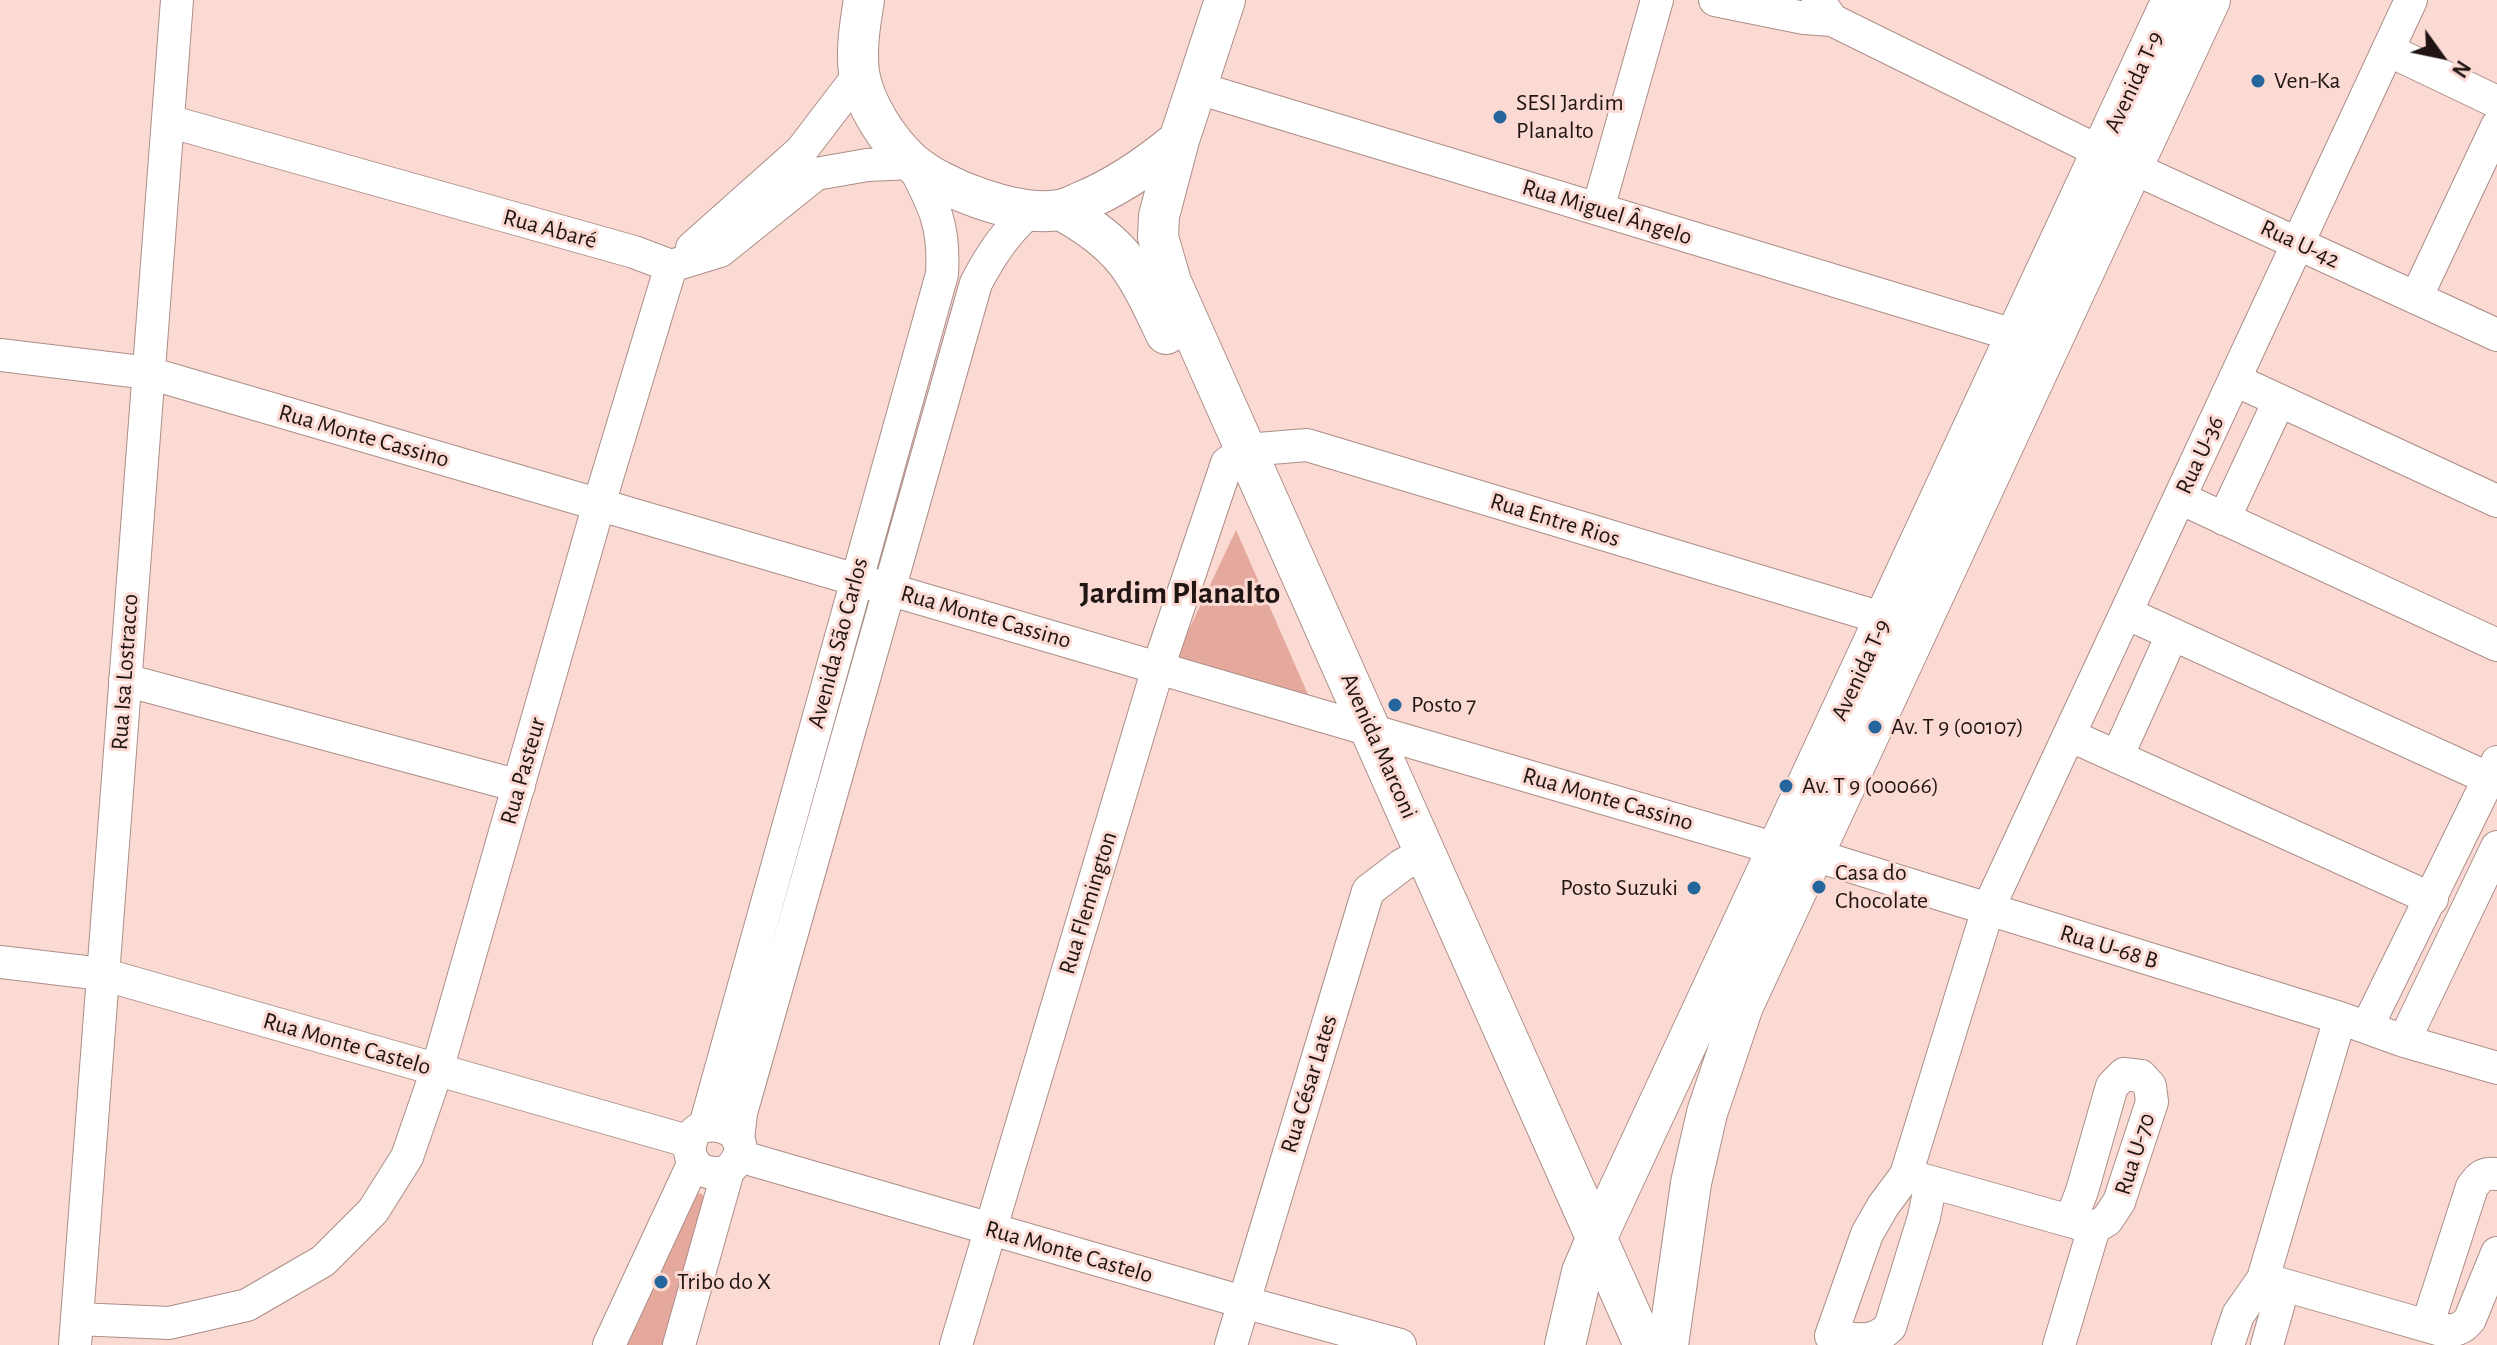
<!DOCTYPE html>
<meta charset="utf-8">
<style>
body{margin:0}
#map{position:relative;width:2497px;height:1345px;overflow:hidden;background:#fadad3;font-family:"Alegreya Sans",sans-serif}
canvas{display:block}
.north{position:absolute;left:2401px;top:16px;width:80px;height:80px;-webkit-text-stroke:6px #fadad3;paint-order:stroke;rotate:123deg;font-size:22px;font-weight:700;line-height:32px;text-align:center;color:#201513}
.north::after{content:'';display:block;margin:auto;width:28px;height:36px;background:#201513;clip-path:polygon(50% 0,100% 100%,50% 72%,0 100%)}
</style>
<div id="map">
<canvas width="2497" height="1345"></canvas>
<div class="north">N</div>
</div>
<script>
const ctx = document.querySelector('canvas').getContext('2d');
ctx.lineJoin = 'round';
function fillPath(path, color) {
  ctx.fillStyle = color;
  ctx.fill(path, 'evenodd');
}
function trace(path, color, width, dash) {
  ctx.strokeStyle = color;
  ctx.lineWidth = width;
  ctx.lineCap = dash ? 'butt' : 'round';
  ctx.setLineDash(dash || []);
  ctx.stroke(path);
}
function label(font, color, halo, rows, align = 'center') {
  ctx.font = font + ' "Alegreya Sans",sans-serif';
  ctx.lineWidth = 6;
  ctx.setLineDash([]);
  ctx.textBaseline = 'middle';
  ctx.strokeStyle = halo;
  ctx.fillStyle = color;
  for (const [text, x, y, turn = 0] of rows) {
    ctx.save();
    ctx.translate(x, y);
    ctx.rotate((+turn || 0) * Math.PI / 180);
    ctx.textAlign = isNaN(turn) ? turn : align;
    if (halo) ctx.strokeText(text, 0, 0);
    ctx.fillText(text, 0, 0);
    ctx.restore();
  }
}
fillPath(new Path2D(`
 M1236 530 1313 706 1175 659Z
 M700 1193 708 1200 668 1345H615L689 1197Z`), '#e5a89c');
const minor = new Path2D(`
 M1715 0 1804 18 1832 20
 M1818 0 1832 20 2133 168 2497 335
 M2388 50 2497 102
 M1198 88 2017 336
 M168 121 634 252 671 266
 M1598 209 1657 0
 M692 248 801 151 859 75
 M671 266 720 251 816 174 867 165 912 163C934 205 945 225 942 274L705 1126
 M2416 298 2497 126
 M0 355 149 373 1777 849
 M2235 380 2497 501
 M2180 498 2497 645
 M2224 519 2279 401
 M2126 613 2490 779
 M125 680 519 786
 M2069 735 2432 899
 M2117 757 2172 635
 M1814 855 2340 1018 2404 1041 2497 1068
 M0 962 102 974 691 1142
 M2367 1027 2497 762
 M2404 1041 2497 847
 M738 1140 741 1113 976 283C991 255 1005 233 1029 212
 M739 1156 1243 1302 1400 1345
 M1906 1175 1988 909 2411 0
 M1906 1175 1931 1182 1924 1217 1890 1327C1871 1345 1855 1339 1831 1336L1867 1234 1883 1206Z
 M1931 1182 2091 1227
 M2263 1279 2340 1018
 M2284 1285 2441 1330C2454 1331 2462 1330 2470 1319L2497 1253
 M77 1319 169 1323 247 1305 323 1261 373 1211 407 1157 437 1070 599 504 671 266
 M2427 1326 2472 1187C2480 1176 2483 1173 2497 1174
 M75 1345 177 0
 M609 1345 694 1162
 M679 1345 728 1171C772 1128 684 1104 690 1152 693 1172 712 1176 728 1171
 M956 1345 1158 668 1227 463 1246 450 1307 445 1885 619
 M1231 1345 1368 891 1402 865 1426 852
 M2059 1345 2094 1228 2107 1220 2119 1202 2152 1102 2150 1086 2141 1076 2124 1074 2112 1086 2082 1191 2071 1220
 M2228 1345 2238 1315 2263 1279 2284 1285 2267 1345`);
const major = new Path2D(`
 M864 0C860 24 856 49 859 73 864 104 888 141 911 162 942 189 1017 217 1059 210 1066 209 1074 205 1081 202 1118 187 1149 165 1179 140
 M1225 0 1179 140 1159 216 1158 237 1171 282 1644 1345
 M1061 210C1125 245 1136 271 1166 334
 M1565 1345 1582 1272 1596 1239 2172 0
 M1668 1345 1691 1183 1707 1113 1743 1006 2210 0`);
trace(minor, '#ac8e88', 34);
trace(major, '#ac8e88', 42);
trace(minor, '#fff', 32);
trace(major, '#fff', 40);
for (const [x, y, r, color] of [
 [2258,81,8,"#24659b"],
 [1500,117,8,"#24659b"],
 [1395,705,8,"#24659b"],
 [1875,727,8,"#24659b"],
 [1786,786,8,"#24659b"],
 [1819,887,8,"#24659b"],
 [1694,888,8,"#24659b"],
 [661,1282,8,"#24659b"]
]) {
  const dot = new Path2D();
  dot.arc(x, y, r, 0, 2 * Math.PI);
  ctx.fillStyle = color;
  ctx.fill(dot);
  trace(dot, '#fadad3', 3);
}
label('24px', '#201513', '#fadad3', [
 ["Ven-Ka",2274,81],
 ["SESI Jardim",1516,103],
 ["Planalto",1516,131],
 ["Posto 7",1411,705],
 ["Av. T 9 (00107)",1891,727],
 ["Av. T 9 (00066)",1802,786],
 ["Casa do",1835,873],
 ["Chocolate",1835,901],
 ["Posto Suzuki",1678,888,"right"],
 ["Tribo do X",677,1282]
], 'left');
label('24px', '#201513', '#fadad3', [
 ["Avenida T-9",2134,82,-65],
 ["Rua Miguel Ângelo",1607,212,17],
 ["Rua Abaré",550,229,15],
 ["Rua U-42",2300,244,25],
 ["Rua Monte Cassino",364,436,16],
 ["Rua U-36",2200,455,-65],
 ["Rua Entre Rios",1555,520,17],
 ["Rua Monte Cassino",986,617,16],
 ["Avenida São Carlos",838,643,-75],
 ["Avenida T-9",1861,670,-65],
 ["Rua Isa Lostracco",125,672,-86],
 ["Avenida Marconi",1379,746,66],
 ["Rua Pasteur",523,771,-74],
 ["Rua Monte Cassino",1608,799,16],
 ["Rua Flemington",1088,903,-73],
 ["Rua U-68 B",2109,947,17],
 ["Rua Monte Castelo",347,1044,16],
 ["Rua César Lates",1309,1084,-73],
 ["Rua U-70",2135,1154,-72],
 ["Rua Monte Castelo",1069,1252,16]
]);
label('bold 32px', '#201513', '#fadad3', [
 ["Jardim Planalto",1180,593]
]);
</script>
